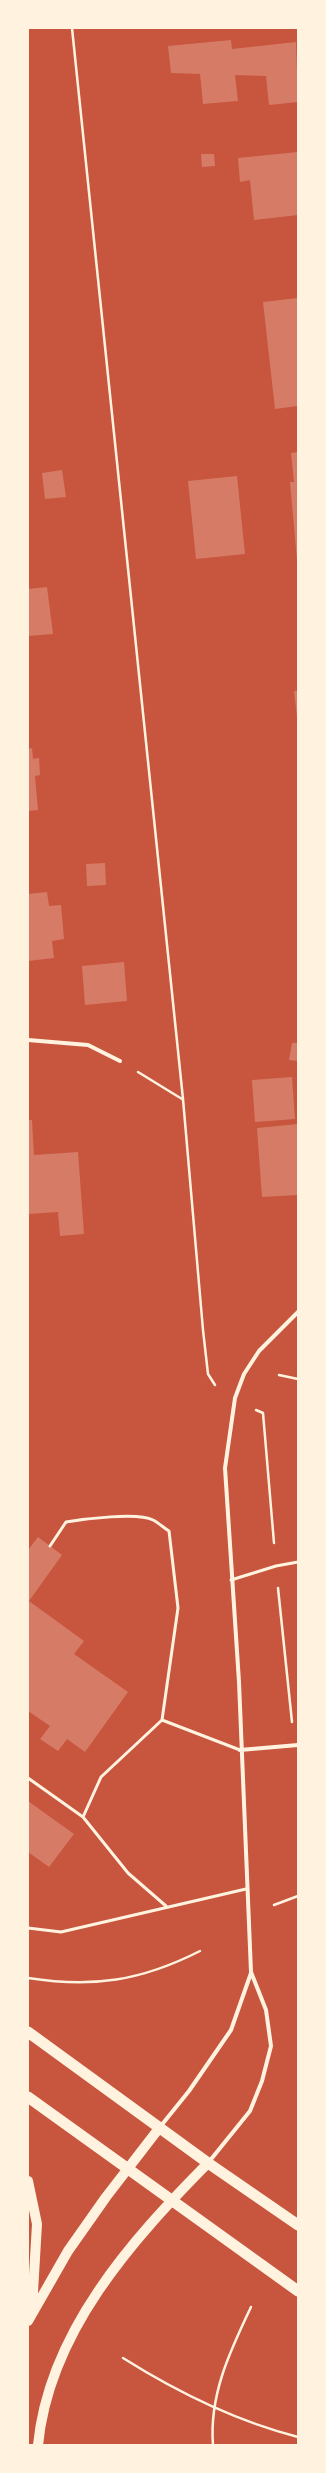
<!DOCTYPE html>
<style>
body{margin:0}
#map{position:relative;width:326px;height:2473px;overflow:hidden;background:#c8553d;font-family:"IBM Plex Serif",serif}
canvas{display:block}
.frame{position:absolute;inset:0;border:29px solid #fff3e0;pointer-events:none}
</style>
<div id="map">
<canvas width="326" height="2473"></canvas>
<div class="frame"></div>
</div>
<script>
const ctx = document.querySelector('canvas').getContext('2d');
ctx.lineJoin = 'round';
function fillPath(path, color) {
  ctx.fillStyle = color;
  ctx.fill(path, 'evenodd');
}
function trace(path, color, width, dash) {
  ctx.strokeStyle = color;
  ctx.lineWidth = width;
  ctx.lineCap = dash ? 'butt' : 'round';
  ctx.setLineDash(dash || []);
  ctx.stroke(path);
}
fillPath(new Path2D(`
 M231 40 232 49 296 42 298 102 269 105 266 76 235 75 238 101 203 104 200 74 171 73 168 46Z
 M298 152V215L254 220 250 180 240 182 238 158Z
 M201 154H214L215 166 202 167Z
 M298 298V406L275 409 263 302Z
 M298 452V560H297L290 482H294L291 453Z
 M62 470 66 497 45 499 42 473Z
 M237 476 245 554 196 559 188 481Z
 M47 587 53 634 28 636V589Z
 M294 691H298V717H297Z
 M32 748 33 759 39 758 40 775 35 776 38 810 28 811V749Z
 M105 863 106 885 87 886 86 864Z
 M47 892 49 906 61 905 64 939 52 941 54 958 28 961V894Z
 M124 962 127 1001 85 1005 82 966Z
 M292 1043H298V1061L289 1060Z
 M292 1077 295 1119 255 1122 252 1080Z
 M28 1120H32L34 1155 78 1152 84 1234 60 1236 58 1212 28 1214Z
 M298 1124V1195L262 1197 257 1128Z
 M38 1537 62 1555 29 1601 84 1641 74 1654 128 1692 85 1752 67 1739 58 1751 40 1739 50 1726 28 1711V1550Z
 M28 1801 74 1834 49 1867 28 1852Z`), '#d67c66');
trace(new Path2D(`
 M72 28 183 1099 203 1330 208 1374 215 1385
 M138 1072 182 1099
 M279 1375 298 1379
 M256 1410 263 1413 274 1543
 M278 1588 292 1722
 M274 1905 298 1896
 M28 1978C93 1988 141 1981 200 1951
 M123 2358C177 2392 236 2421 298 2437
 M213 2445C209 2395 230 2351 251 2307`), '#fff3e0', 2.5);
trace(new Path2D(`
 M50 1546 66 1522C84 1519 138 1512 153 1520 159 1523 164 1528 169 1531L178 1608 162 1720 101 1777 83 1817 128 1873 166 1906
 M231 1580 276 1566 298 1562
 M162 1720 240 1750
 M28 1778 83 1817
 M28 1928 61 1932 246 1889`), '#fff3e0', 3);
trace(new Path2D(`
 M28 1040 88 1045 120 1061
 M240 1750 298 1745
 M160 2127 189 2091 231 2030 251 1973
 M208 2163 250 2111 262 2081 271 2046 266 2010 251 1972 239 1682 225 1468 235 1398 244 1374 259 1351 298 1312`), '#fff3e0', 4);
trace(new Path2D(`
 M28 2181 37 2224 32 2309
 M28 2321 68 2251 106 2197 160 2127
 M38 2445C49 2332 132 2240 208 2163`), '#fff3e0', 10);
trace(new Path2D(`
 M28 2032 208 2163 298 2225
 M28 2097 298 2291`), '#fff3e0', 11);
</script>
